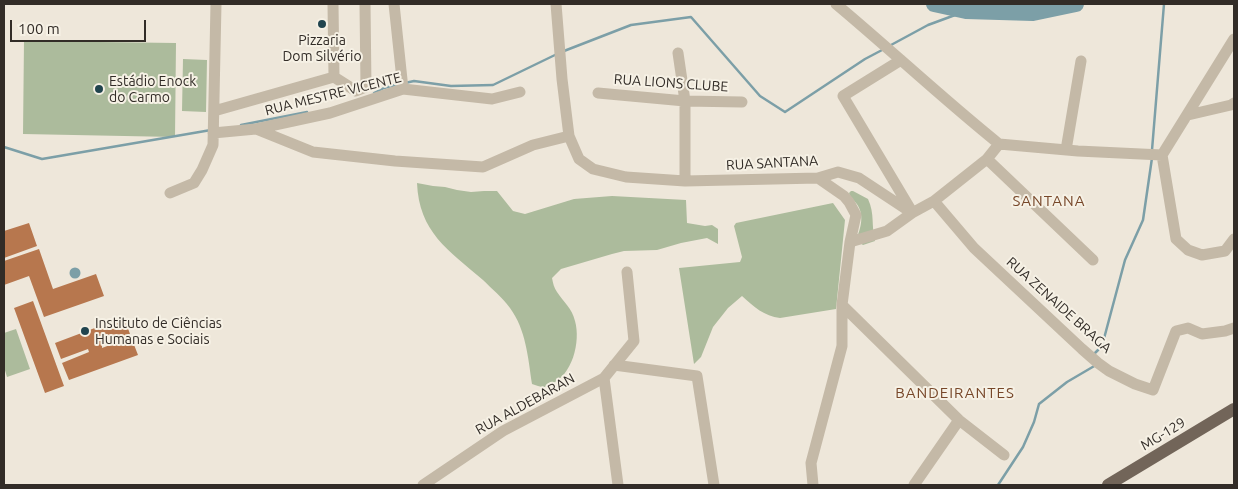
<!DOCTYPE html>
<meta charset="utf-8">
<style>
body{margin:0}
#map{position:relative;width:1238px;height:489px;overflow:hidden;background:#eee7da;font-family:Ubuntu,sans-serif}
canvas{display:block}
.frame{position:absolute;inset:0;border:5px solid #322c27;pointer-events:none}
.scale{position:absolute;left:10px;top:20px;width:136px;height:22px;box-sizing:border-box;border:2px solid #322c27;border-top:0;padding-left:6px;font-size:15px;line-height:18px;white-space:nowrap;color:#322c27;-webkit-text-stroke:4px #f6f1e5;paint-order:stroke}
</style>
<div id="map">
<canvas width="1238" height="489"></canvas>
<div class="frame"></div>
<div class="scale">100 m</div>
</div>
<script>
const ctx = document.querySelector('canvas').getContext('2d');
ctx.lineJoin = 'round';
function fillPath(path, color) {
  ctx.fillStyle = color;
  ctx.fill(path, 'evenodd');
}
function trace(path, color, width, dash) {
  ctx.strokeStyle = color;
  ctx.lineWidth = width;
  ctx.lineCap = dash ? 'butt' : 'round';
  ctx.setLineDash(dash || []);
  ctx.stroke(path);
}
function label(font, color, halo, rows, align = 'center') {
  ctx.font = font + ' Ubuntu,sans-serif';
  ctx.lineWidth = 4;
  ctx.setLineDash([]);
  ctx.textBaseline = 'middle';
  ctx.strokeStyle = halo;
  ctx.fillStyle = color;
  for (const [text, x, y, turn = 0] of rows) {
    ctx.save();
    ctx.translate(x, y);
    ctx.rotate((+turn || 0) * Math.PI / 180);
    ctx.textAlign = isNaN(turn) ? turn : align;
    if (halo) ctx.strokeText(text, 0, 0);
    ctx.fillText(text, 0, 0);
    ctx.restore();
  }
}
fillPath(new Path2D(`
 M24 41 176 43 175 137 23 134Z
 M183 59 207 60 206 112 182 111Z
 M417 183 433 186 445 187 457 190 471 192 484 191H497L513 211 525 214 574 199 612 196 686 200 687 223 705 226 712 225 718 229V244L707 238 681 243 657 250 624 251 612 254 561 269 552 278C553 283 554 288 557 292 564 303 572 308 575 321 581 342 572 376 551 384 549 385 545 387 544 387 540 387 536 385 532 384 528 357 526 330 510 308 502 297 492 289 483 280 448 250 419 232 417 183Z
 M851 191H853L868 199C875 214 871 225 875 241L863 245 856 240C861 228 865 214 856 203 853 199 851 199 849 193Z
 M833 203 845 220 836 309 780 318C764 316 754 307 742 296L728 308 713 327 701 357 694 364 679 268 740 262 742 257 734 226 736 223Z
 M16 329 30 369 7 377 4 367V333Z`), '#acbb9c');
fillPath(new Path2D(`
 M69.5 273a5.5 5.5 0 1 1 11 0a5.5 5.5 0 1 1-11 0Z`), '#7c9fa7');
trace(new Path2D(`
 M891 45 928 25 966 11
 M564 51 631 25 691 17 760 96 785 112 865 59 884 49
 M405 83 414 81 451 86 493 85 557 54
 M374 93 384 88 399 84
 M241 125 307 112
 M4 147 42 159 211 130
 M1152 150 1164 4
 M1094 354 1102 346 1125 260 1143 220 1152 158
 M998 485 1023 447 1034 422 1039 404 1067 382 1096 365`), '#7c9fa7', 2.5);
trace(new Path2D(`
 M934 4 966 11 1033 13 1076 4`), '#7c9fa7', 16);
fillPath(new Path2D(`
 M29 223 37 246 4 258V231Z
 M39 249 53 289 96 274 104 296 44 317 29 276 4 285V261Z
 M33 301 64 386 45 393 14 308Z
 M124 317 130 334 102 345V348L131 337 138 355 69 380 62 363 89 352 88 349 61 359 55 343Z`), '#b7774e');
trace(new Path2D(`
 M394 4 403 89
 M556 4 562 79 569 136 579 159 593 169 626 177 685 181 818 178 838 172 859 178 912 213
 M836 4C891 50 943 99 999 144
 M678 53 685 101V181
 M901 60 843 96 911 210
 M334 77 356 91 366 87 365 4
 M598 93 685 101 742 102
 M214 111 334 77 333 4
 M1188 115 1231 105 1234 103
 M256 129 313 152 395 161 483 167 533 145 569 136
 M213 133 256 129 330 113 403 89 492 99 520 92
 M999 144 1078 151 1162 155
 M1066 150 1081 61
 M1162 155 1176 239 1188 250 1202 255 1225 251 1234 239
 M1162 155 1234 39
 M987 159 1093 260
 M170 193 194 183 202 170 213 145 216 4
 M934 201 974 248 1082 349 1098 363 1109 371 1135 384 1153 390 1176 331 1188 328 1202 334 1225 331 1234 328
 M850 242 887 231 912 213 934 201 987 159 999 144
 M842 305 959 420 1004 455
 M614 365 697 376 714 485
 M604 378 618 485
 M423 485 503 431 604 378 634 341 627 272
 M813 485 811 463 842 346V305L850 242 856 215 849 202 844 196 818 178
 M914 485 959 420`), '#c4b9a7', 11);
trace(new Path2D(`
 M1108 485 1234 409`), '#726559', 12);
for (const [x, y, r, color] of [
 [322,24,5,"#21444e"],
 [99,89,5,"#21444e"],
 [85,331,5,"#21444e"]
]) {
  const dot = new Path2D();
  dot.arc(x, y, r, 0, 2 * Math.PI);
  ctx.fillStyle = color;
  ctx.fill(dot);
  trace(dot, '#f6f1e5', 2);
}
label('14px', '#322c27', '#f6f1e5', [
 ["Pizzaria",322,40,"center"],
 ["Dom Silvério",322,56,"center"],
 ["Estádio Enock",109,81],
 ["do Carmo",109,97],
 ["Instituto de Ciências",95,323],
 ["Humanas e Sociais",95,339]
], 'left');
label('14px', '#322c27', '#f6f1e5', [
 ["RUA LIONS CLUBE",671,83,4],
 ["RUA MESTRE VICENTE",333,94,-14],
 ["RUA SANTANA",772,163,-3],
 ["RUA ZENAIDE BRAGA",1059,305,42],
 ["RUA ALDEBARAN",525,404,-29],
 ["MG-129",1163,434,-31]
]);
ctx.letterSpacing = '1px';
label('15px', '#774729', '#f6f1e5', [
 ["SANTANA",1049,201],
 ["BANDEIRANTES",955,393]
]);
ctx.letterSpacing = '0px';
</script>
